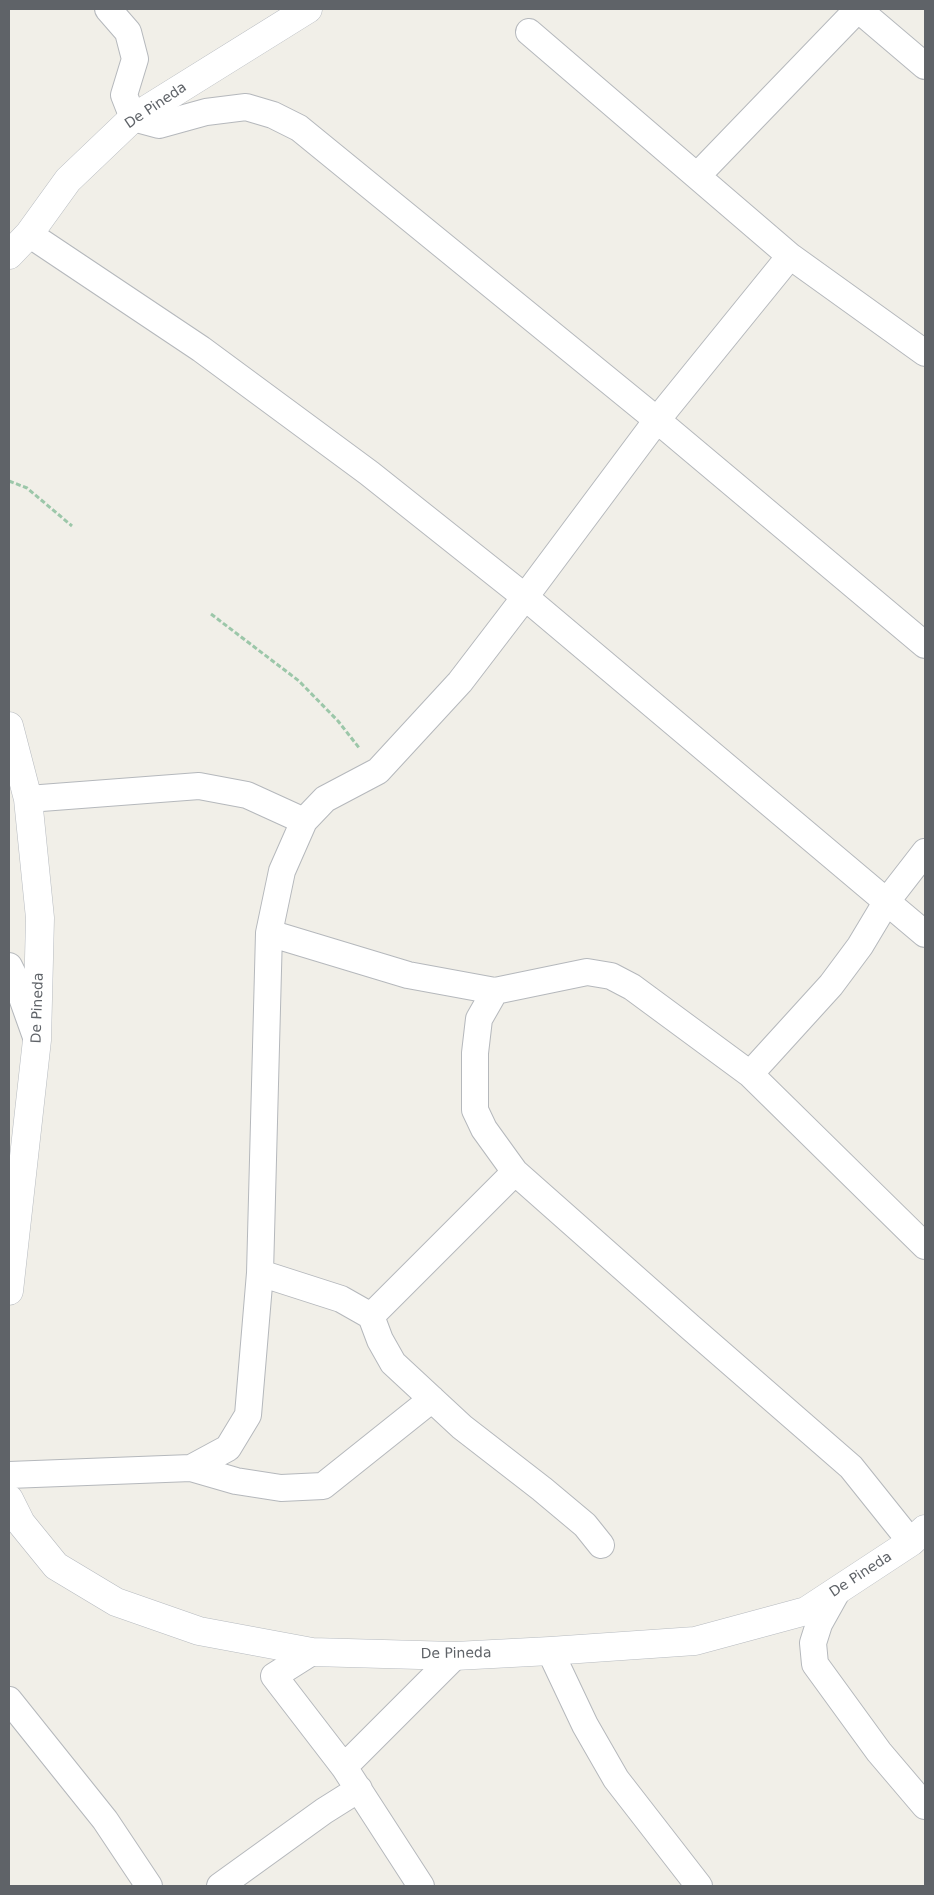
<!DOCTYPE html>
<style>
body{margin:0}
#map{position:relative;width:934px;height:1895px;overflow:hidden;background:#f1efe8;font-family:"DejaVu Sans",sans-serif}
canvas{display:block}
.frame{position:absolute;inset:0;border:10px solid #5f6368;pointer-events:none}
</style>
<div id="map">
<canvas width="934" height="1895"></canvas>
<div class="frame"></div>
</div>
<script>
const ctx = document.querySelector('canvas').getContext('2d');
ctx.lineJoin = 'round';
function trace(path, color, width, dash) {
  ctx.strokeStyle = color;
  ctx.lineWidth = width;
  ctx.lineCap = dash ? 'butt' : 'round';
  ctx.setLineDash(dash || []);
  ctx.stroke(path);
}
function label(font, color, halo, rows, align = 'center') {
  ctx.font = font + ' "DejaVu Sans",sans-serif';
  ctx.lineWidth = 4;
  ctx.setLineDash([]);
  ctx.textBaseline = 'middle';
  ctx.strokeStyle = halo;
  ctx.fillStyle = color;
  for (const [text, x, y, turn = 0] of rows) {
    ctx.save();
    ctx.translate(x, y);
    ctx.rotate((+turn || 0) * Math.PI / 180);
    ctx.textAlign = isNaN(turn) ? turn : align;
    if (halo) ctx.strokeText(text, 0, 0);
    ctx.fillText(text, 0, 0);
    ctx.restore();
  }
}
const street = new Path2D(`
 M108 9 128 32 135 59 124 95 133 118 159 125 206 112 246 107 273 115 299 128 657 420 925 645
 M858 9 925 66
 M529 32 790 256 925 353
 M697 176 858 9
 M29 234 201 349 369 473 525 597 925 934
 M28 799 199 786 247 795 304 821
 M269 933 408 975 495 991 587 972 611 976 632 987 750 1074 925 1246
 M9 966 15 978 36 1037
 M495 991 479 1019 475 1053V1110L484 1129 515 1172 689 1326 851 1467 911 1542
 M750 1074 831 985 860 946 887 901 925 852
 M260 1273 341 1299 371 1316 380 1340 393 1363 462 1427 542 1489 585 1525 601 1545
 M371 1316 515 1172
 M191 1468 236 1481 281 1488 323 1486 432 1399
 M9 1475 191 1468 228 1448 248 1415 260 1273 269 933 282 871 304 821 325 799 378 771 460 682 525 597 657 420 790 256
 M838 1590 819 1624 813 1643 815 1664 879 1752 925 1806
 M550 1651 585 1725 616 1779 699 1886
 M312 1652 274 1676 344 1767 421 1886
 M9 1700 105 1820 149 1886
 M344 1767 455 1656
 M220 1886 324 1811 359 1789`);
const secondary = new Path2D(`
 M9 255 29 234 68 180 133 118 308 9
 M9 726 28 799 40 918 37 1040 9 1291
 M9 1499 21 1523 56 1566 116 1602 199 1631 312 1652 455 1656 550 1651 695 1641 806 1611 911 1542 925 1529`);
trace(street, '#b5b8bc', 28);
trace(secondary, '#b6babf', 29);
trace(new Path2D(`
 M9 481 27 488 72 526
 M211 614 299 681 338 721 360 749`), '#9cc7a9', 3, [5, 2.5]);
trace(street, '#fff', 26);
trace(secondary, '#fff', 28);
label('14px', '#5f6368', '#fff', [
 ["De Pineda",156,106,-34],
 ["De Pineda",38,1008,-88],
 ["De Pineda",861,1575,-33],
 ["De Pineda",456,1654,-1]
]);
</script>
